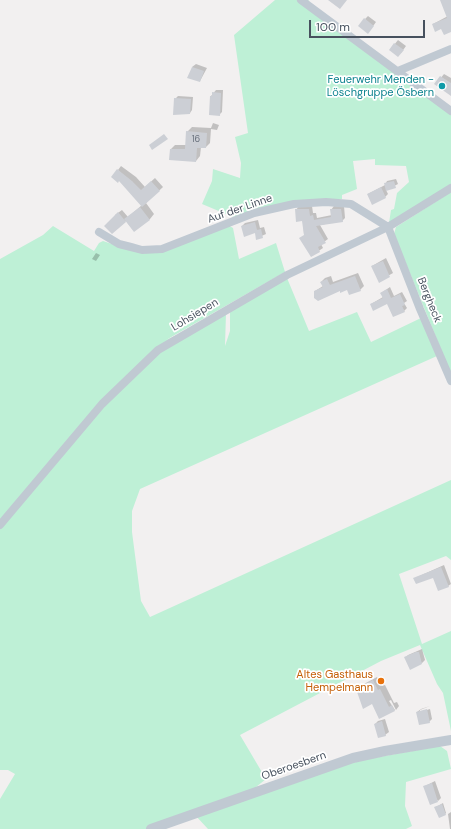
<!DOCTYPE html>
<meta charset="utf-8">
<style>
body{margin:0}
#map{position:relative;width:451px;height:829px;overflow:hidden;background:#f2f0f0;font-family:"DM Sans",sans-serif}
canvas{display:block}
.scale{position:absolute;left:309px;top:20px;width:116px;height:18px;box-sizing:border-box;border:2px solid #47515e;border-top:0;padding-left:5px;font-size:12px;line-height:14px;white-space:nowrap;color:#47515e;-webkit-text-stroke:3px #fff;paint-order:stroke}
</style>
<div id="map">
<canvas width="451" height="829"></canvas>
<div class="scale">100 m</div>
</div>
<script>
const ctx = document.querySelector('canvas').getContext('2d');
ctx.lineJoin = 'round';
function fillPath(path, color) {
  ctx.fillStyle = color;
  ctx.fill(path, 'evenodd');
}
function trace(path, color, width, dash) {
  ctx.strokeStyle = color;
  ctx.lineWidth = width;
  ctx.lineCap = dash ? 'butt' : 'round';
  ctx.setLineDash(dash || []);
  ctx.stroke(path);
}
function label(font, color, halo, rows, align = 'center') {
  ctx.font = font + ' "DM Sans",sans-serif';
  ctx.lineWidth = 3.5;
  ctx.setLineDash([]);
  ctx.textBaseline = 'middle';
  ctx.strokeStyle = halo;
  ctx.fillStyle = color;
  for (const [text, x, y, turn = 0] of rows) {
    ctx.save();
    ctx.translate(x, y);
    ctx.rotate((+turn || 0) * Math.PI / 180);
    ctx.textAlign = isNaN(turn) ? turn : align;
    if (halo) ctx.strokeText(text, 0, 0);
    ctx.fillText(text, 0, 0);
    ctx.restore();
  }
}
fillPath(new Path2D(`
 M275 0H309L305 6 451 115V184L389 223 391 210 394 209 397 193 409 182 406 166 375 165V159L353 161 357 189 342 195V199C304 198 269 204 233 217L202 204 212 181 213 169 240 178 241 163 235 137 248 133 234 35Z
 M451 192V374L394 234 396 227Z
 M228 225 233 228 239 259 276 243 285 272 166 340 226 313 225 346 230 331V312L287 278 309 331 357 312 371 342 421 318 437 356 140 489 132 511V532L141 601 150 617 451 480V560L446 556 399 574 422 644 451 631V731L443 693 437 684 420 645 381 661 240 735 266 779 256 787 368 759 440 746 447 751 451 769 406 782 405 806 412 826 406 829H208L195 815 150 829H0V799L15 774 8 770H0V259L43 235 53 226 94 251 99 243 103 241 124 248 147 253Z`), '#bef0d6');
fillPath(new Path2D(`
 M451 6V31L433 24 448 16Z
 M368 16 376 22 371 29 365 19Z
 M398 40 406 46 401 53 390 50Z
 M196 64 207 68 200 81 192 67Z
 M444 74 451 78V95L436 84Z
 M216 90H223L222 112 219 115 211 96Z
 M178 96 193 97 192 110 190 113 174 114 175 99Z
 M213 123 219 125 217 130 211 129 210 143 206 147H201L200 156 196 161 171 149 175 145H187V132L192 127 211 128Z
 M121 166 136 177 145 187 155 178 163 187 146 203 154 214 150 219 134 231 126 221 112 232 115 215 122 210 128 217 142 205 118 170Z
 M396 179 398 184 386 190 388 194 385 197 368 194 385 185 387 181Z
 M299 206H312L313 213H316L317 218 332 215 331 210 334 206H344L345 218 342 221 320 225 328 239 321 244 323 248 311 256 304 235 303 220 296 210Z
 M258 220 260 228 264 227 266 234 257 238 256 232 242 226 245 223Z
 M96 253 100 255 96 261 92 259Z
 M386 258 393 273 379 281 372 266Z
 M358 273 364 286 360 290 340 289 319 300 315 291 323 286 321 282 325 278 331 276 333 282Z
 M390 287 394 296 402 292 407 301 404 303 407 308 404 311 388 302 371 304 383 297 381 293Z
 M444 565 451 584 448 586 434 577 415 578Z
 M422 649 425 660 422 663 405 658 408 655Z
 M377 677 382 686 385 685 394 703 397 702 399 706 396 710 391 700 389 701 395 710 380 718 373 703 357 689 362 685Z
 M430 706 420 710V712L430 709 432 719 429 722 417 712 421 709Z
 M385 719 389 732 385 735 375 724 378 721Z
 M435 781 441 798 438 801 425 786Z
 M443 803 446 813 445 814 436 807Z
 M451 812V829H450L448 814Z`), '#0003');
fillPath(new Path2D(`
 M328 0H347L340 9Z
 M440 0H451V32L444 35 441 29 435 32 432 24 447 18Z
 M364 18 374 26 368 34 358 26Z
 M394 43 404 50 398 57 389 50Z
 M192 67 204 71 200 82 187 78Z
 M440 76 451 83V96L434 84Z
 M212 92 221 93 220 116 209 115 210 96H212Z
 M174 98 191 99 190 114 173 115Z
 M186 131 207 133 206 148H197L196 162 169 160 170 149H185Z
 M164 134 168 139 152 150 149 145Z
 M117 169 132 181 141 190 151 181 160 191 142 207 119 181 118 183 111 177Z
 M394 181 396 188 386 191 384 183Z
 M381 187 386 198 372 205 367 194Z
 M140 207 150 220 134 232 124 219Z
 M295 209H309L310 216 313 215 314 220 331 217 330 209H341L343 222 316 226 326 243 318 247 320 252 311 257 299 238 304 235 302 221 296 222Z
 M118 212 126 222 112 234 104 226Z
 M255 222 257 230 261 229 263 238 256 240 255 233 244 237 241 226Z
 M383 261 390 277 379 283 371 266Z
 M355 276 361 291 349 295 347 290 340 293V291L318 301 314 298V291L323 287 320 282 327 279 330 285Z
 M387 289 391 298 400 294 405 305 402 306 405 312 393 317 387 304 373 311 370 304 383 298 380 293Z
 M441 567 449 587 438 591 433 578 416 584 413 578Z
 M416 652H419L422 664 410 670 404 657Z
 M373 680 378 690 380 689 389 707 392 705 395 711 379 719 372 704 363 709 356 689Z
 M427 709 430 723 419 725 416 712Z
 M382 721 386 736 378 738 374 724Z
 M432 783 438 802 430 805 423 786Z
 M442 804 446 815 439 818 434 807Z`), '#cccfd5');
trace(new Path2D(`
 M301 0 451 111
 M398 71 451 49
 M388 227 420 309 451 381
 M99 232 119 244 131 247 142 250 162 249 254 213 294 204 326 202 351 204 388 227
 M0 525 102 404 158 350 287 275 388 227 451 188`), '#c0c9d2', 8);
trace(new Path2D(`
 M151 829 353 758 385 751 451 740`), '#c0c9d2', 10);
for (const [x, y, r, color] of [
 [442,86,4,"#0f9aa8"],
 [381,681,4,"#e8710a"]
]) {
  const dot = new Path2D();
  dot.arc(x, y, r, 0, 2 * Math.PI);
  ctx.fillStyle = color;
  ctx.fill(dot);
  trace(dot, '#fff', 1.5);
}
label('9px', '#68707c', null, [
 ["16",196,140]
]);
label('11px', '#0d838f', '#fff', [
 ["Feuerwehr Menden -",434,80],
 ["Löschgruppe Ösbern",434,93]
], 'right');
label('11px', '#47515e', '#fff', [
 ["Auf der Linne",240,209,-19],
 ["Bergheck",429,300,68],
 ["Lohsiepen",195,315,-31],
 ["Oberoesbern",294,766,-19]
]);
label('11px', '#c56008', '#fff', [
 ["Altes Gasthaus",373,675],
 ["Hempelmann",373,688]
], 'right');
</script>
